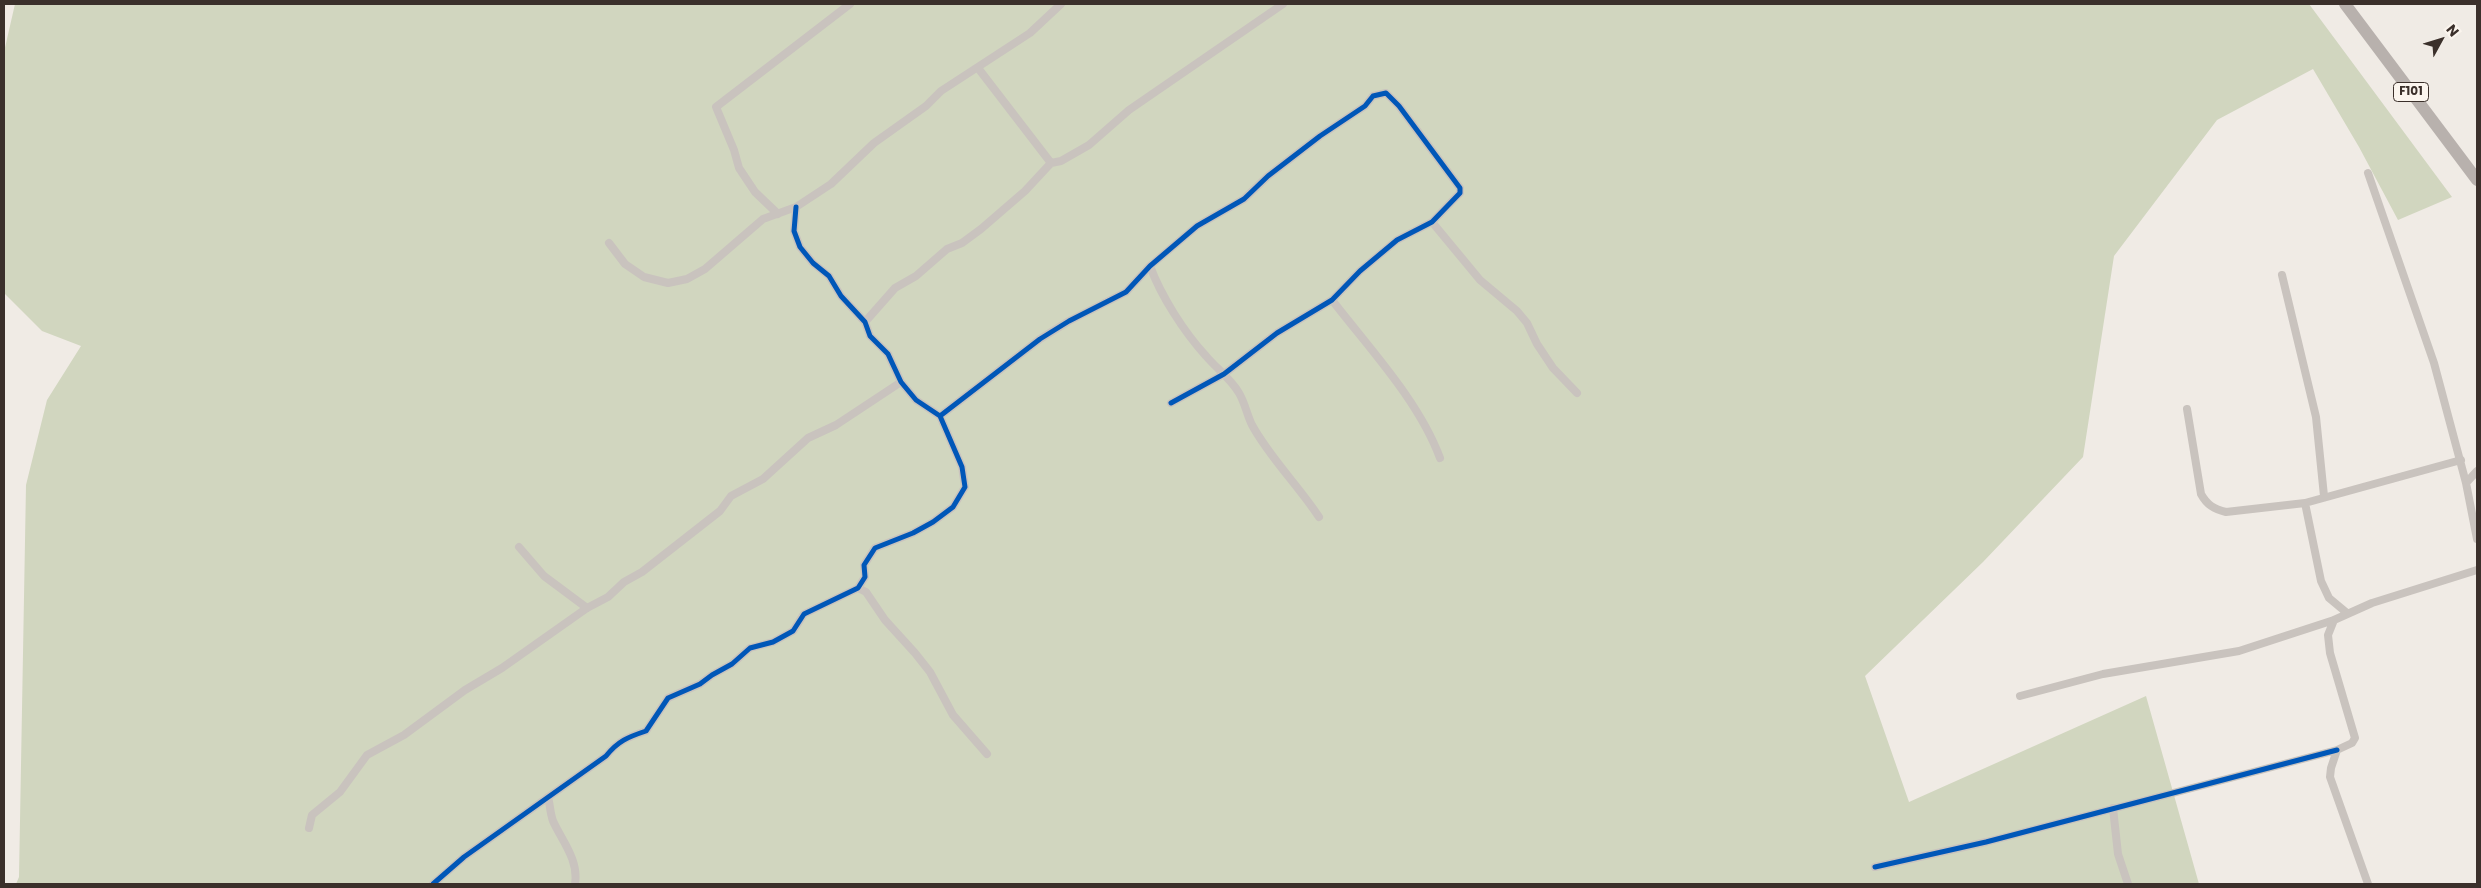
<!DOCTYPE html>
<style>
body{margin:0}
#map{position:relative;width:2481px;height:888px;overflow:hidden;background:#f0ebe5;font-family:Poppins,sans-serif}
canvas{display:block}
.frame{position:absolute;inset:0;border:5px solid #3b302b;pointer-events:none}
.north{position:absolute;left:2416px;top:15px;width:50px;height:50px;-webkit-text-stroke:4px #fbf5ee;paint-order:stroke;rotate:51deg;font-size:14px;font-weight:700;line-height:20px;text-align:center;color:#3b302b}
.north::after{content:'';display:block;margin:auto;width:18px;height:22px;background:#3b302b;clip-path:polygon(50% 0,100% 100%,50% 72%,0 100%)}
</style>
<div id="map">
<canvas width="2481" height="888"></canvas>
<div class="frame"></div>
<div class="north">N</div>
</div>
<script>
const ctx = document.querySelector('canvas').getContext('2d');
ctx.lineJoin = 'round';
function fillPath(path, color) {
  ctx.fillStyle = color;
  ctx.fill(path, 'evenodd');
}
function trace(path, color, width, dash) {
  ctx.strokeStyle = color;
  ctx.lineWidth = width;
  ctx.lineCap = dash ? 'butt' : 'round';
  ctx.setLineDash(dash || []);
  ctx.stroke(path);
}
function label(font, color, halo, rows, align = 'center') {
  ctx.font = font + ' Poppins,sans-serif';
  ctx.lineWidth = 4;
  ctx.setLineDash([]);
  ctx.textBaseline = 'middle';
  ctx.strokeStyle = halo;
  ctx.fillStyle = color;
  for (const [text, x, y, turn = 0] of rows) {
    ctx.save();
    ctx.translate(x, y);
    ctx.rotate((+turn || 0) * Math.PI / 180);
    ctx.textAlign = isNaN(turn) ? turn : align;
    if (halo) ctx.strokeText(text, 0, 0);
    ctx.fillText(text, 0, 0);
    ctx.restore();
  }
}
fillPath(new Path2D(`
 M15 4H2309L2452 197 2398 220 2359 147 2313 69 2217 120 2114 256 2083 457 1983 562 1865 676 1909 802 2146 696 2199 884H16L19 877 26 485 47 400 81 346 42 331 4 293V52Z`), '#d1d6bf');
trace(new Path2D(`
 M1051 163 1061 161 1089 145 1129 110 1283 4
 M2368 173 2434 363 2466 483
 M796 207 794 231 800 247 813 263 829 276 841 296 865 322 870 336 888 354 901 382 916 400 940 416 1040 339 1069 321 1126 292 1150 266 1197 226 1244 199 1268 176 1320 136 1365 106 1373 96 1386 93 1399 106 1460 188V193L1432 222 1397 240 1360 271 1332 300 1277 333 1224 374 1171 403
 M778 214 755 192 739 168 734 150 716 107 850 4
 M1432 222 1480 280 1517 311 1527 323 1537 344 1553 368 1577 393
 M609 243 625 264 644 277 668 283 687 279 705 269 763 219 796 207 831 184 874 143 926 106 941 91 1030 33 1061 4
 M1150 266C1161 296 1184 332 1206 356 1217 369 1230 378 1239 393 1245 403 1247 415 1252 425 1270 458 1298 485 1319 517
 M2282 275 2316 417 2324 496
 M1332 300C1369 348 1419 401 1440 458
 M865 322 895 288 916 276 947 249 962 243 981 229 1025 191 1051 163 978 68
 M2187 409 2201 494C2207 505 2214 509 2226 512L2305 503 2321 581 2329 598 2347 613
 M2477 471 2466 483 2477 539
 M2305 503 2461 460
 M519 547 544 576 587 608
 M858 588 866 592 885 620 915 653 930 672 953 715 987 754
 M2334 620 2328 635 2330 653 2355 738 2352 743 2337 750 2331 768 2330 777 2368 884
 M2020 696 2103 674 2239 651 2334 620 2372 603 2477 570
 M548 797C550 804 550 813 553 821 562 841 579 860 575 884
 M2113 808 2118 854 2128 884
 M309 828 312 815 340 792 367 755 404 735 465 690 502 668 587 608 608 597 624 582 642 572 720 511 731 496 763 479 808 438 836 425 901 382
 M1875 867 1986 842 2337 750
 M433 884 464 857 606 756C618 741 628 737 646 731L668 698 700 684 712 675 732 664 750 648 773 642 793 631 804 614 858 588 865 577 864 565 875 548 913 533 933 522 953 507 965 487 962 467 940 416`), '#c9c3be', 8);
trace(new Path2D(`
 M2345 4 2477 180`), '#b8b1ad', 12);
trace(new Path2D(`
 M796 207 794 231 800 247 813 263 829 276 841 296 865 322 870 336 888 354 901 382 916 400 940 416 1040 339 1069 321 1126 292 1150 266 1197 226 1244 199 1268 176 1320 136 1365 106 1373 96 1386 93 1399 106 1460 188V193L1432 222 1397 240 1360 271 1332 300 1277 333 1224 374 1171 403
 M1875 867 1986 842 2337 750
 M433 884 464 857 606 756C618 741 628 737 646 731L668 698 700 684 712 675 732 664 750 648 773 642 793 631 804 614 858 588 865 577 864 565 875 548 913 533 933 522 953 507 965 487 962 467 940 416`), '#0057b8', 5);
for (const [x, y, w] of [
 [2411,92,35]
]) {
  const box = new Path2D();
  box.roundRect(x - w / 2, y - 9.5, w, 19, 4);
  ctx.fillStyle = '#fbf5ee';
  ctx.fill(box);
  trace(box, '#3b302b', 1);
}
label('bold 12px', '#3b302b', null, [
 ["F101",2411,92]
]);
</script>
